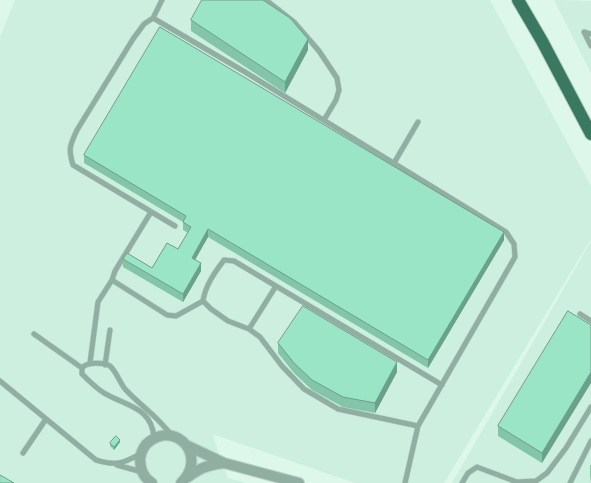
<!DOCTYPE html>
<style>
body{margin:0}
canvas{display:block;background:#ddf7eb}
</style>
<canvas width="591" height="483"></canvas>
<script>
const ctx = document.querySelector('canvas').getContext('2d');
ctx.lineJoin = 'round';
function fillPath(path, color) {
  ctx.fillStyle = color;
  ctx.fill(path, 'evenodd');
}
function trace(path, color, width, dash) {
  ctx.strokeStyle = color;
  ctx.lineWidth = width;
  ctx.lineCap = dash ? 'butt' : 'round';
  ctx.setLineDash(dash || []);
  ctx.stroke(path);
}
fillPath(new Path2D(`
 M15 0H490L591 186V239L444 483H355L212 434 228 478 245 483H0V37Z
 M554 0 591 1V73Z
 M591 241V483H452Z`), '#ccefdf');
const lane = new Path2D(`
 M266 0 294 22 319 51 337 78 339 90 336 100 324 120
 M153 18 162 0
 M591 34 584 32 591 46
 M394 163 418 122
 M151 212 115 271 112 280 167 315 176 316 203 301
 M175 226 73 165C68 149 70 145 77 130L133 39 144 24 153 18 245 72 506 232 514 244 515 257 418 426 405 483
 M580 314 591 321
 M249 329 276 286
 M34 334 82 368
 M90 363 98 302 112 280
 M105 365 110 330
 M0 381 96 460C116 466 122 464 140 454
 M418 426 338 409 304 389 282 366 260 337 249 329 228 321 211 309 203 301C205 286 215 272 224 260L234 261 442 385
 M154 438C152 407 126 406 104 393 96 388 89 381 82 374V368C86 362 104 362 110 366 116 371 120 383 125 389 135 400 147 409 157 419 162 424 167 430 172 435
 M23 453 46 419
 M117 465 142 472
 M462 483 468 473 477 467 517 482 536 481 547 473 566 448 591 407
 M570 483 591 441`);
const street = new Path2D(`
 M186 445 224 463 299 483
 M188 477C201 467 209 465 224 463
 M152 483C144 478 140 469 140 459 141 452 144 445 150 441 177 421 208 457 181 483`);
const primary = new Path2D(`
 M518 0 542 41 591 134`);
trace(lane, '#b9d0c6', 6);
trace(street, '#b9d0c6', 12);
trace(primary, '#b9d0c6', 14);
trace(lane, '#90afa2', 5);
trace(street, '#90afa2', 10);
trace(primary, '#3b7862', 12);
fillPath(new Path2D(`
 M191 20 308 50 285 93 191 31Z
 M84 155 504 240 428 368 208 237 195 260 201 271 183 302 123 267V259L152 268 178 249 188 233 183 230V222L84 163Z
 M591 325 542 463 498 436V426Z
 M278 343 397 372 375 413 343 407 312 390 294 373 278 353Z
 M120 442 114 450 110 446V443Z
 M590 465H591V483L590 475Z`), '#84c5aa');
fillPath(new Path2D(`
 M308 39V50L285 93V82Z
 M208 229V237L192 265V258Z
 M504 232V240L428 368V360Z
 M201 263V271L183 302V294Z
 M397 362V372L375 413V403Z
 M591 372V383L542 463V453Z
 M120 440V442L114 450V447Z`), '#6ba08b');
const building = new Path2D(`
 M202 0H263L290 18 308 39 285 82 191 20Z
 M160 27 504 232 428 360 208 229 192 258 201 263 183 294 123 259 127 253 152 268 167 243 178 249 191 227 183 222 186 216 84 155Z
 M303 306 397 362 375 403 343 397 312 380 294 363 278 343Z
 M568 311 591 325V372L542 453 498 426Z
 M116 436 120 440 114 447 110 443Z
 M0 475 14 483H0Z`);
fillPath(building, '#99e5c6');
trace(building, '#6ba08b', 1);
</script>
